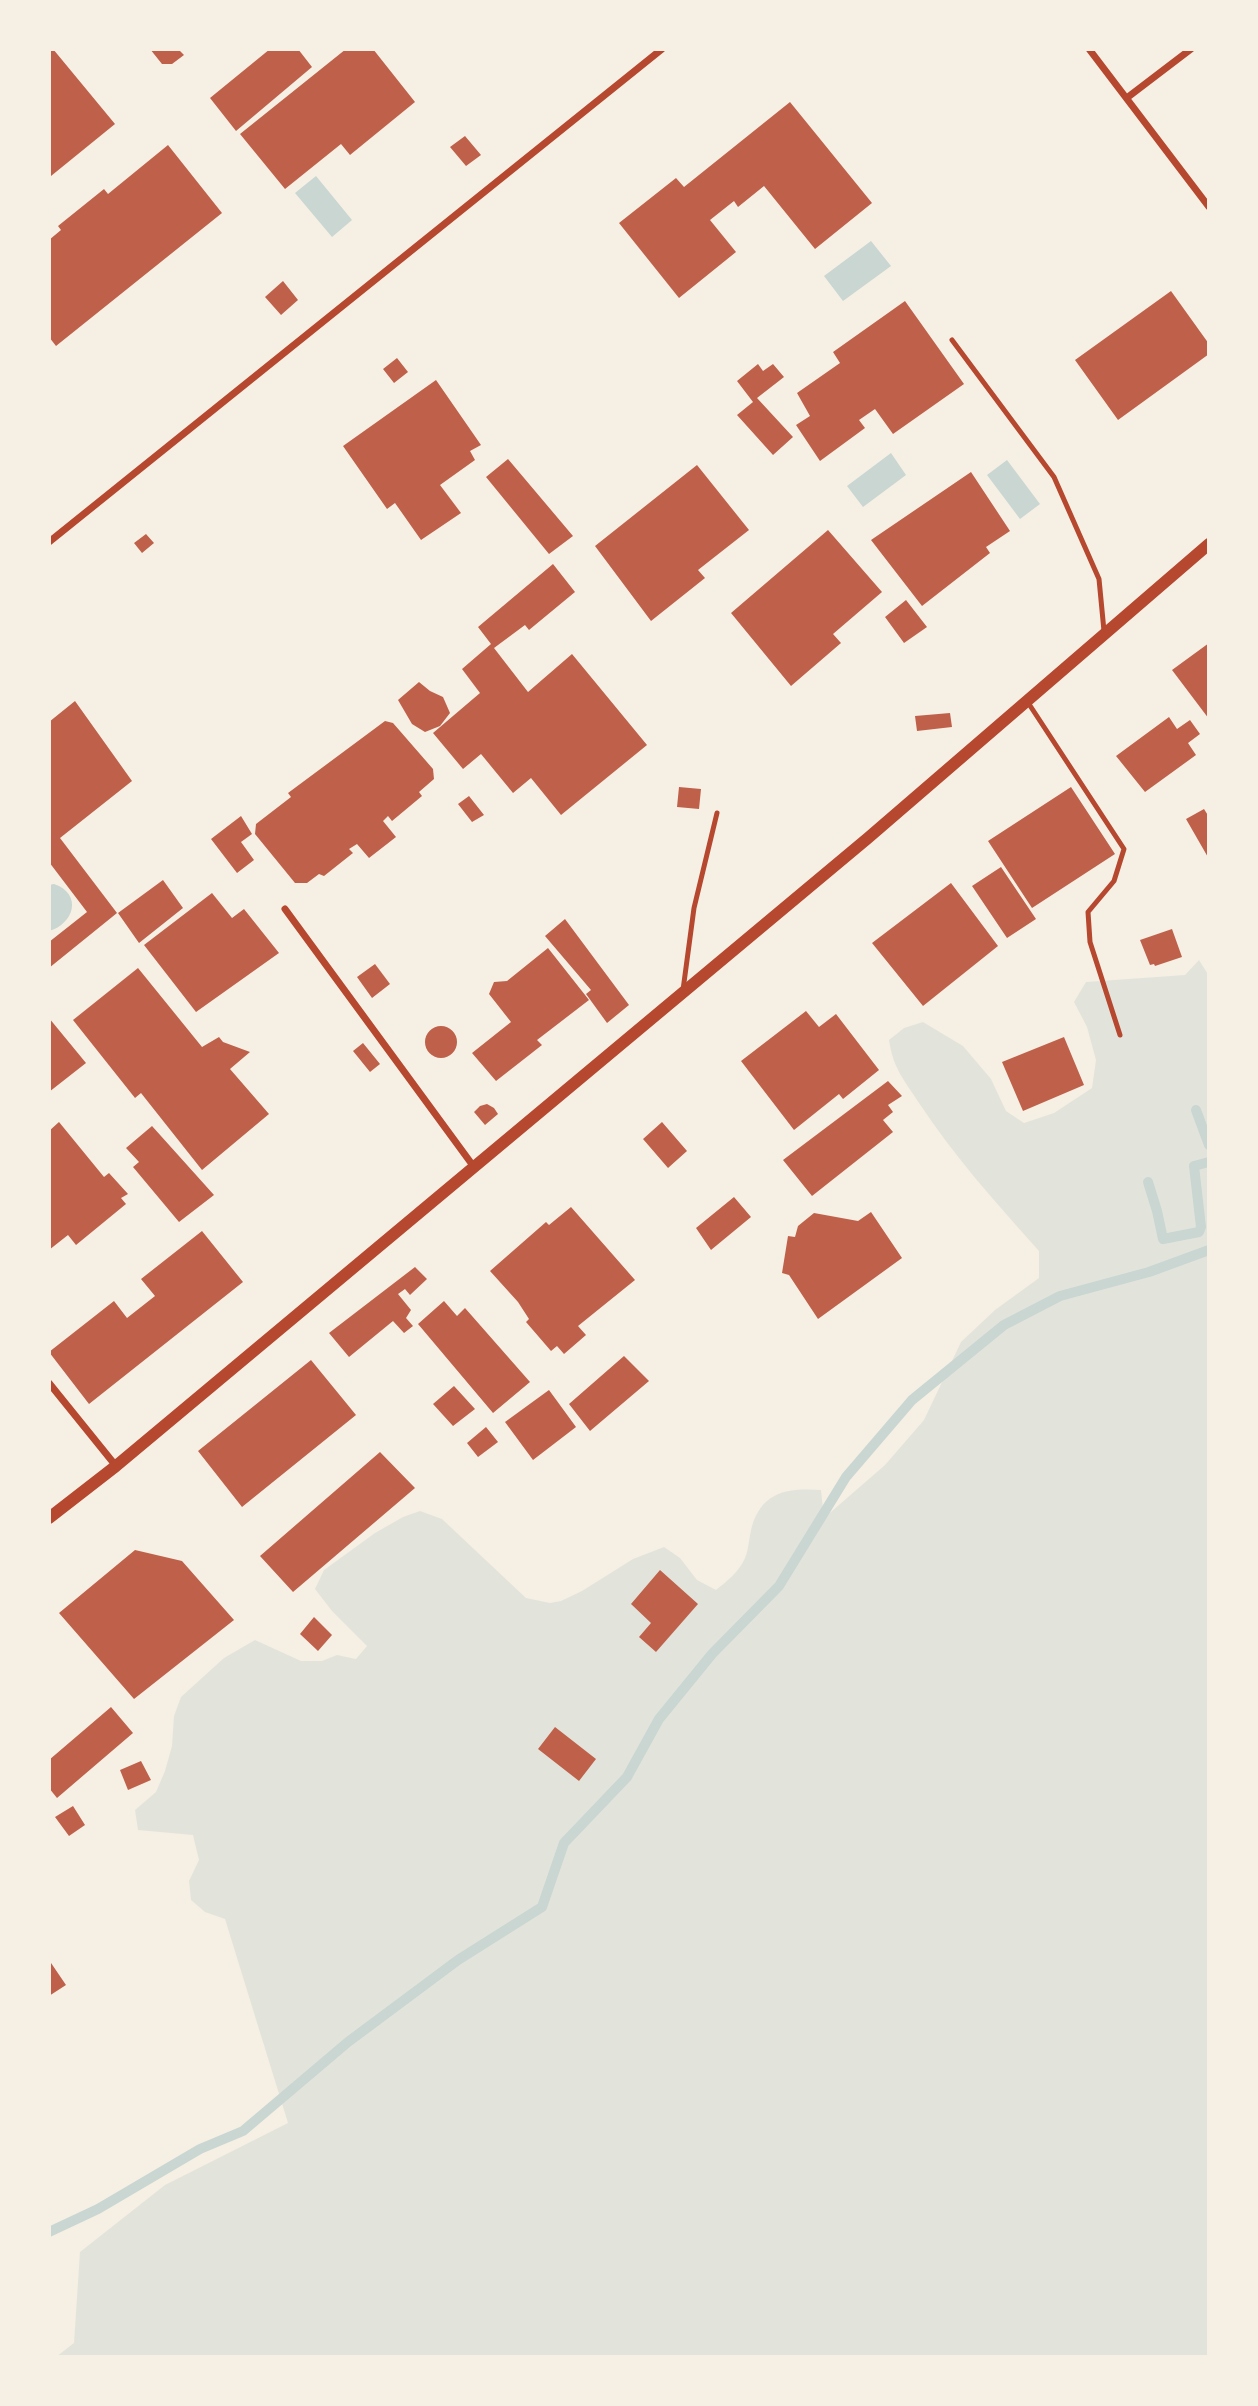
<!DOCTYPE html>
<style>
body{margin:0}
#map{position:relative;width:1258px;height:2406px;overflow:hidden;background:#f6efe4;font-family:Arial,sans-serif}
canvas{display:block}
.frame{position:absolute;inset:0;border:51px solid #f6efe4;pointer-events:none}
</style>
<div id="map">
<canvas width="1258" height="2406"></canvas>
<div class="frame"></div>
</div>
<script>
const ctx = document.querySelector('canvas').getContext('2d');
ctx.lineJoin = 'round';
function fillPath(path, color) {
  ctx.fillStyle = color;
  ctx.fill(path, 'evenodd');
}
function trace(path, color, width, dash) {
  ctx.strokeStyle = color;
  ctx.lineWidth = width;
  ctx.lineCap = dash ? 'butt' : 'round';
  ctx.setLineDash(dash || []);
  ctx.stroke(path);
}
fillPath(new Path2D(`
 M1199 960 1209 976V2357H56L74 2343 80 2252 165 2185 288 2123 225 1919 205 1912 191 1900 189 1881 199 1860 193 1835 138 1830 135 1810 156 1792 165 1771 172 1746 174 1716 181 1697 224 1658 255 1640 301 1661H322L337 1655 356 1659 367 1646 332 1611 315 1589 324 1570 375 1533 403 1517 420 1511 442 1519 526 1598 550 1603 561 1601 582 1591 633 1559 664 1547 680 1558 697 1580 716 1590C726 1582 740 1571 745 1558 749 1549 749 1537 752 1526 763 1490 790 1488 821 1490L824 1518 885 1465 924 1420 961 1342 995 1310 1039 1278V1251C996 1203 954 1156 919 1103 904 1080 893 1068 889 1040L904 1028 923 1022 963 1046 991 1079 1006 1111 1024 1123 1054 1113 1092 1088 1096 1060 1087 1027 1074 1002 1086 982 1185 975Z`), '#e2e4dc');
fillPath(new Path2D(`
 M316 176 352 220 332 237 295 193Z
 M871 241 891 266 843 301 824 276Z
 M891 453 906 475 863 507 847 486Z
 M1007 460 1040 504 1020 519 987 475Z
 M54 884C83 894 74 924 49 931V885Z`), '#c9d6d2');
trace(new Path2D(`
 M1196 1110 1209 1145
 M1148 1182 1157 1211 1163 1239 1199 1232 1201 1227 1194 1166 1209 1162
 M49 2232 98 2209 200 2149 243 2131 348 2042 458 1960 542 1907 564 1843 627 1777 659 1719 712 1654 779 1586 846 1477 912 1400 1004 1325 1060 1296 1149 1272 1209 1250`), '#c9d6d2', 10);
fillPath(new Path2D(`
 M49 49H53L115 124 51 176Z
 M150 49H182L180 51 184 55 172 64H162Z
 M270 49H298L312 67 236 131 210 98Z
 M346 49H373L415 102 350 155 341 144 285 189 240 134Z
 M790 102 872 203 815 249 764 186 738 207 734 201 710 220 736 252 679 298 619 223 676 178 684 187Z
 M465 136 481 155 466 166 450 147Z
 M168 145 222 213 56 346 49 337V240L61 230 58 226 104 189 108 194Z
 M283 281 298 300 281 315 265 297Z
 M1171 291 1209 344V354L1118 420 1075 360Z
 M905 301 964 384 893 434 875 409 859 420 865 428 820 461 796 425 810 416 797 393 840 363 833 352Z
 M397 358 408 372 394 383 383 369Z
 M758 364 763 371 773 364 784 377 757 398 793 437 773 455 737 415 753 402 737 381Z
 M436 380 481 445 470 451 475 460 440 485 461 513 421 540 395 503 387 509 343 446Z
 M508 459 573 536 549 554 486 477Z
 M697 465 749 530 698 570 705 578 651 621 595 546Z
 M971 472 1010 531 986 547 990 553 922 606 871 540Z
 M828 530 882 592 833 634 841 643 791 686 731 613Z
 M146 534 154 543 142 553 134 543Z
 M553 564 575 592 529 630 525 625 494 648 528 692 572 654 647 745 561 815 531 778 513 793 481 754 463 769 433 733 480 693 462 669 491 644 478 627Z
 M906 600 927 627 904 643 885 617Z
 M1209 643V719L1172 670Z
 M419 682 430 691 443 697 450 713 440 726 425 732 412 724 398 700Z
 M75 701 132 781 60 838 117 913 49 968V942L87 912 49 862V722Z
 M950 713 952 727 917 731 915 716Z
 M1169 717 1177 729 1190 720 1200 734 1188 743 1196 755 1145 792 1116 756Z
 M385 721 393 723 433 769 434 779 419 792 422 796 392 821 388 816 383 821 396 837 369 858 357 844 349 849 353 853 324 876 319 874 307 883H295L255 834 256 824 291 797 288 793Z
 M679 787 701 789 699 809 677 807Z
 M1071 787 1115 854 1032 908 988 841Z
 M469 796 484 815 472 822 458 804Z
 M1204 809 1209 817V859L1186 819Z
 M241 816 252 834 241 842 254 860 237 873 211 839Z
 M1001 867 1036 919 1007 938 972 886Z
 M163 880 183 908 139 943 118 913Z
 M951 883 998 946 923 1006 872 943Z
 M212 893 232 918 244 909 279 953 196 1012 144 945Z
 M565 919 629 1005 607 1023 586 994 591 990 545 936Z
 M1172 929 1182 957 1155 966 1154 964 1150 965 1140 940Z
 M548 948 589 1000 537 1040 542 1045 496 1081 472 1053 511 1022 489 994 494 982 507 981Z
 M375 964 390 984 372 998 357 977Z
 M138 968 202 1047 219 1037 223 1042 250 1052 230 1069 269 1114 202 1170 141 1093 135 1098 73 1020Z
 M806 1011 819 1027 836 1014 879 1070 843 1099 839 1094 794 1130 741 1061Z
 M49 1018 86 1063 49 1092Z
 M425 1042a16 16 0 1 1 32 0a16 16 0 1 1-32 0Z
 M1064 1037 1084 1085 1023 1111 1002 1062Z
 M363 1043 380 1064 370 1072 353 1051Z
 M888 1081 902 1096 888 1105 893 1112 883 1120 893 1132 812 1196 783 1160Z
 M487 1104 494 1108 498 1114 485 1125 474 1112 480 1106Z
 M59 1122 104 1177 109 1173 128 1194 121 1198 126 1204 76 1245 68 1235 49 1250V1131Z
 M662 1122 687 1151 668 1168 643 1139Z
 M152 1126 214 1195 179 1222 133 1167 139 1162 126 1148Z
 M734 1197 751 1217 711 1250 696 1228Z
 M571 1207 635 1280 578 1326 586 1335 564 1354 557 1346 551 1351 526 1322 529 1319 518 1302 490 1271 546 1222 549 1225Z
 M871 1212 902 1258 818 1319 789 1275 782 1273 788 1236 795 1237 798 1226 814 1213 858 1221Z
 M202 1231 243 1282 89 1404 49 1352 114 1301 127 1318 155 1296 141 1279Z
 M415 1267 427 1279 410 1295 405 1289 398 1294 411 1310 406 1318 413 1326 404 1333 393 1321 349 1357 329 1333Z
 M444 1301 457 1316 465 1308 530 1382 493 1413 418 1324Z
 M624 1356 649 1381 590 1431 569 1404Z
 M311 1360 356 1415 242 1507 198 1451Z
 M454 1386 475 1409 453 1426 433 1404Z
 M549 1390 576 1427 533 1460 505 1422Z
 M486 1427 498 1442 478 1457 467 1443Z
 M380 1452 415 1488 293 1592 260 1556Z
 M135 1550 182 1561 234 1620 134 1699 59 1613Z
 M660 1570 698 1604 656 1652 639 1637 651 1623 631 1604Z
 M314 1617 332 1635 318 1651 300 1634Z
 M111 1707 133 1733 57 1798 49 1788V1760Z
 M555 1727 596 1759 579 1781 538 1749Z
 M141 1761 151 1780 128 1790 120 1770Z
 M73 1806 85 1825 69 1836 55 1817Z
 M49 1960 66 1985 49 1996Z`), '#bf614a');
trace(new Path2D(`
 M952 340 1054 477 1099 579 1104 631
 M1027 701 1124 849 1114 881 1088 912 1090 942 1120 1035
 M683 990 694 908 717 813`), '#b5482f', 5);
trace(new Path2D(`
 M1089 49 1209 207
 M1128 97 1191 49
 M49 542 662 49
 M285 909 474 1167
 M49 1383 116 1466`), '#b5482f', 7);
trace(new Path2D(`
 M49 1518 116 1466 868 838 1209 544`), '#b5482f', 12);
</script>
